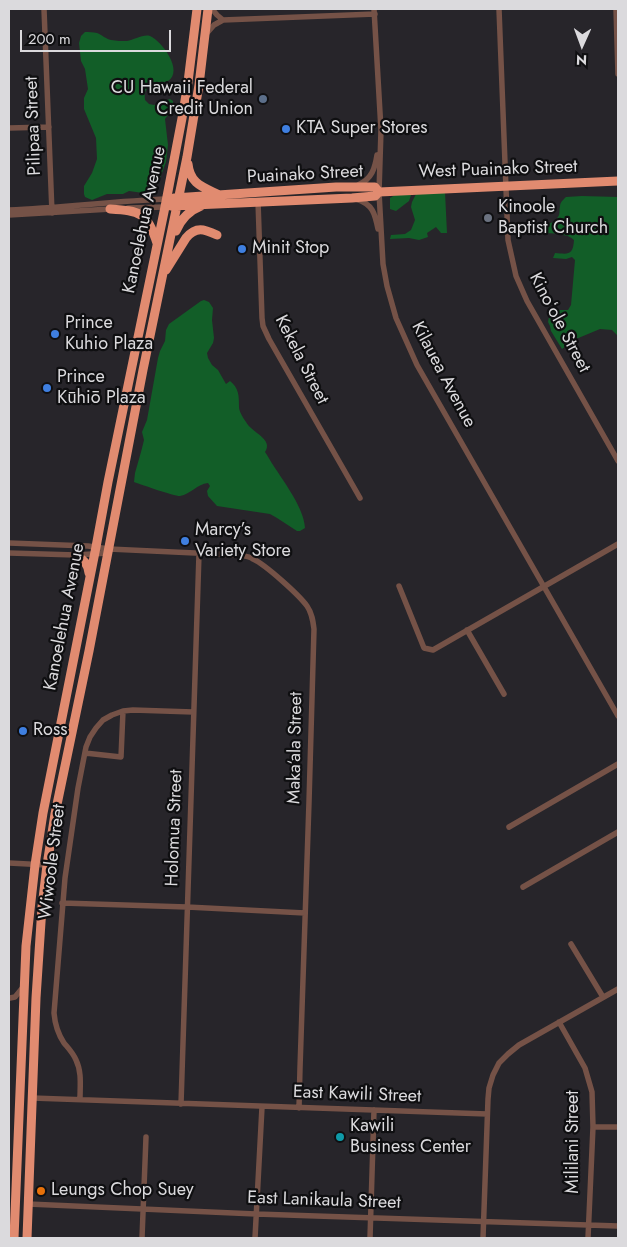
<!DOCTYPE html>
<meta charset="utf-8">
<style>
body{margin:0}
#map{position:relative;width:627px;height:1247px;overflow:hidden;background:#27252a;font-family:Jost,sans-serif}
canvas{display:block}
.frame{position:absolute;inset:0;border:10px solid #dbdadd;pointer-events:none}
.north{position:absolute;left:557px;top:20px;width:50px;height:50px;-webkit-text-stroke:4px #0f0f11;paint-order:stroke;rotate:182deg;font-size:14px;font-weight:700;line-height:20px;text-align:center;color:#dbdadd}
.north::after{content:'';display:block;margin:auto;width:18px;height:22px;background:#dbdadd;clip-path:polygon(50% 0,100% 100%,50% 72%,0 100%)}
.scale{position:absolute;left:20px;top:30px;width:151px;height:22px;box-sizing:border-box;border:2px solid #dbdadd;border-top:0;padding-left:6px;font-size:15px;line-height:18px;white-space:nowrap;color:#dbdadd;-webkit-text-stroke:4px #0f0f11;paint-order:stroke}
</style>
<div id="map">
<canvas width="627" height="1247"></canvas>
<div class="frame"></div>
<div class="north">N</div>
<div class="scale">200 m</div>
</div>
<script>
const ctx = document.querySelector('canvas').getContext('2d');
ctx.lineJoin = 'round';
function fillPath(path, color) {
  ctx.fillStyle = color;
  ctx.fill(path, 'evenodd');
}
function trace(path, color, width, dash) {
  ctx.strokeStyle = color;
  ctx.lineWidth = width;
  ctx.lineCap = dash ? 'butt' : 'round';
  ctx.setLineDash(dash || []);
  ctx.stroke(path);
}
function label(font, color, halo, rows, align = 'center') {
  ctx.font = font + ' Jost,sans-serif';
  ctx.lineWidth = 4.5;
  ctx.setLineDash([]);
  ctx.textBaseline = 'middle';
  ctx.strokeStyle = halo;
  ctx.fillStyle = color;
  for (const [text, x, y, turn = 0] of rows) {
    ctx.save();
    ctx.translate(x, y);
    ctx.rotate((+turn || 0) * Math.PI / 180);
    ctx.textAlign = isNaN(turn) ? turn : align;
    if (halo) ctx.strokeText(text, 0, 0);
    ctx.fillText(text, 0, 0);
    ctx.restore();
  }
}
fillPath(new Path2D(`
 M85 32C89 32 93 32 97 33 102 35 106 39 111 40 116 41 122 41 127 41 134 40 143 34 150 36 162 41 184 71 168 81 164 83 157 82 153 82 146 88 144 91 145 100L149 104 154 105 170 99 173 101V108L165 119 168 145 166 162 160 178 151 181 149 187 143 193 129 191 123 194H107L92 200 85 197 84 194V186L92 173 97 159 96 138 84 109V98L88 89 85 69 81 61 79 43 81 36Z
 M445 192 447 233H441L436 227 427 233 428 237 419 240 409 238 390 239 391 235 405 234 411 230 415 220 411 207 412 202 416 194Z
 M395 195H411L409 201 396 211 390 209V198Z
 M582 196 618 197V336L612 330 600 329 576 339 562 349 551 331 550 326 548 322 549 317 560 310H568L571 305 575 260 572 257 566 259 553 258 555 253C568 254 573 256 574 240 565 231 542 234 530 233L526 230V226C536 226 554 227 559 215 560 212 559 209 560 207 560 202 563 200 566 197Z
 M204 300 209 302 213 308 212 320 214 338 213 343 207 353 208 358 212 365 218 370 226 384 230 381C239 388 239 396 239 407 239 411 243 418 246 422 252 433 274 439 265 452L267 455C278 475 304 505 305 528L300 531H297L277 518 270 514 217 506 208 496 207 491 210 486 208 483C197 484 191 494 180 496 173 496 143 485 134 482L135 473 141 452 144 440 142 432 147 420 158 358 160 351 165 341 166 330 169 324 201 301Z`), '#125e28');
trace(new Path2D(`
 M44 9 52 213
 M212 9 217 15 223 20
 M374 9 381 130 379 192 383 264 387 286 396 318 417 365 618 716
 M499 9 508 240 516 276 527 301 618 461
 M616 9 618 74
 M207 33 214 25 223 20 375 14
 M9 128 49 127
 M358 185C372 179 375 168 377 155
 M356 199C373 204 375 214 378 229
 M258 201 262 318 263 326 269 339 360 498
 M128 208 165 207
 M9 210C62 208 114 201 167 199
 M9 215 111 209
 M9 543 88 546 109 549 238 555C243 556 249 556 253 559 266 565 299 595 307 606 312 613 313 621 314 629L309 802 300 1068 299 1108
 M9 553 76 555 108 553
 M399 586 424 648 433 650 618 544
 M467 630 504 694
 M85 753 121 757 123 711
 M509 827 618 764
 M9 863 47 865
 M523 887 618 832
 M62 903 187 907 305 913
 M571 944 603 997
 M10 998 15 997 24 986
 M559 1022 585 1068 592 1092 593 1127 588 1238
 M32 1098 487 1114
 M80 1099C80 1086 82 1072 76 1060 73 1053 69 1049 64 1043 58 1034 55 1025 54 1013L65 878 78 788 86 747 90 737 96 728 103 720 112 715 123 711 133 710 193 712
 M181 1104 199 554
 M593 1127H618
 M28 1204 256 1214 618 1226
 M142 1238 146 1137
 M255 1238 262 1107
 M370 1238 374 1110
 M483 1238 488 1099 489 1088 493 1075 499 1063 508 1054 519 1045 618 989`), '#755247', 5.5);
trace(new Path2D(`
 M188 164C190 184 203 187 219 195
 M379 192 618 181
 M174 198 336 187H375L379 192
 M171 206 352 198 375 196 379 192
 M110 209C140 211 147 212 157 243
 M176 231C181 219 188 211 201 206
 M166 270 186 238C196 226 204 229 217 235
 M76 555C84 560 88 564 89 573
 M14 1238 26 946 35 865 43 813 96 547 108 482 165 207 183 113 188 82 197 9
 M27 1238 36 998 42 907 47 865 55 814 89 651 143 370 187 157 199 85 208 9`), '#e18b70', 9);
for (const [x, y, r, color] of [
 [263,99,5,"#5c6f8a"],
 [286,129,5,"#3f7fe0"],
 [488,218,5,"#6b7280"],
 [242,249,5,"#3f7fe0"],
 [55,334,5,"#3f7fe0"],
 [47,388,5,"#3f7fe0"],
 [185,541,5,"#3f7fe0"],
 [23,731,5,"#3f7fe0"],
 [340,1137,5,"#0f9aa8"],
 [41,1191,5,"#e8710a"]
]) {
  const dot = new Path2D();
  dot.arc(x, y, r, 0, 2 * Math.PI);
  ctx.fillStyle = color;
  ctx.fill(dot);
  trace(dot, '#0f0f11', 2);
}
label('18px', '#dbdadd', '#0f0f11', [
 ["CU Hawaii Federal",253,89,"right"],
 ["Credit Union",253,110,"right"],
 ["KTA Super Stores",296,129],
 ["Kinoole",498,208],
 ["Baptist Church",498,229],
 ["Minit Stop",252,249],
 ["Prince",65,324],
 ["Kuhio Plaza",65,345],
 ["Prince",57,378],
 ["Kūhiō Plaza",57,399],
 ["Marcy’s",195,531],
 ["Variety Store",195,552],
 ["Ross",33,731],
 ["Kawili",350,1127],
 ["Business Center",350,1148],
 ["Leungs Chop Suey",51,1191]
], 'left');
label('18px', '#dbdadd', '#0f0f11', [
 ["Pilipaa Street",34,126,-92],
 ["West Puainako Street",498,170,-2],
 ["Puainako Street",305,175,-3],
 ["Kanoelehua Avenue",145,220,-78],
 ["Kinoʻole Street",559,323,62],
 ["Kekela Street",301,360,63],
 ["Kilauea Avenue",443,375,62],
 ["Kanoelehua Avenue",65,617,-79],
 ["Maka‘ala Street",296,748,-89],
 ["Holomua Street",175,828,-88],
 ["Wiwoole Street",53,862,-83],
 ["East Kawili Street",357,1095,2],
 ["Mililani Street",574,1142,-90],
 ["East Lanikaula Street",324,1201,2]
]);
</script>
